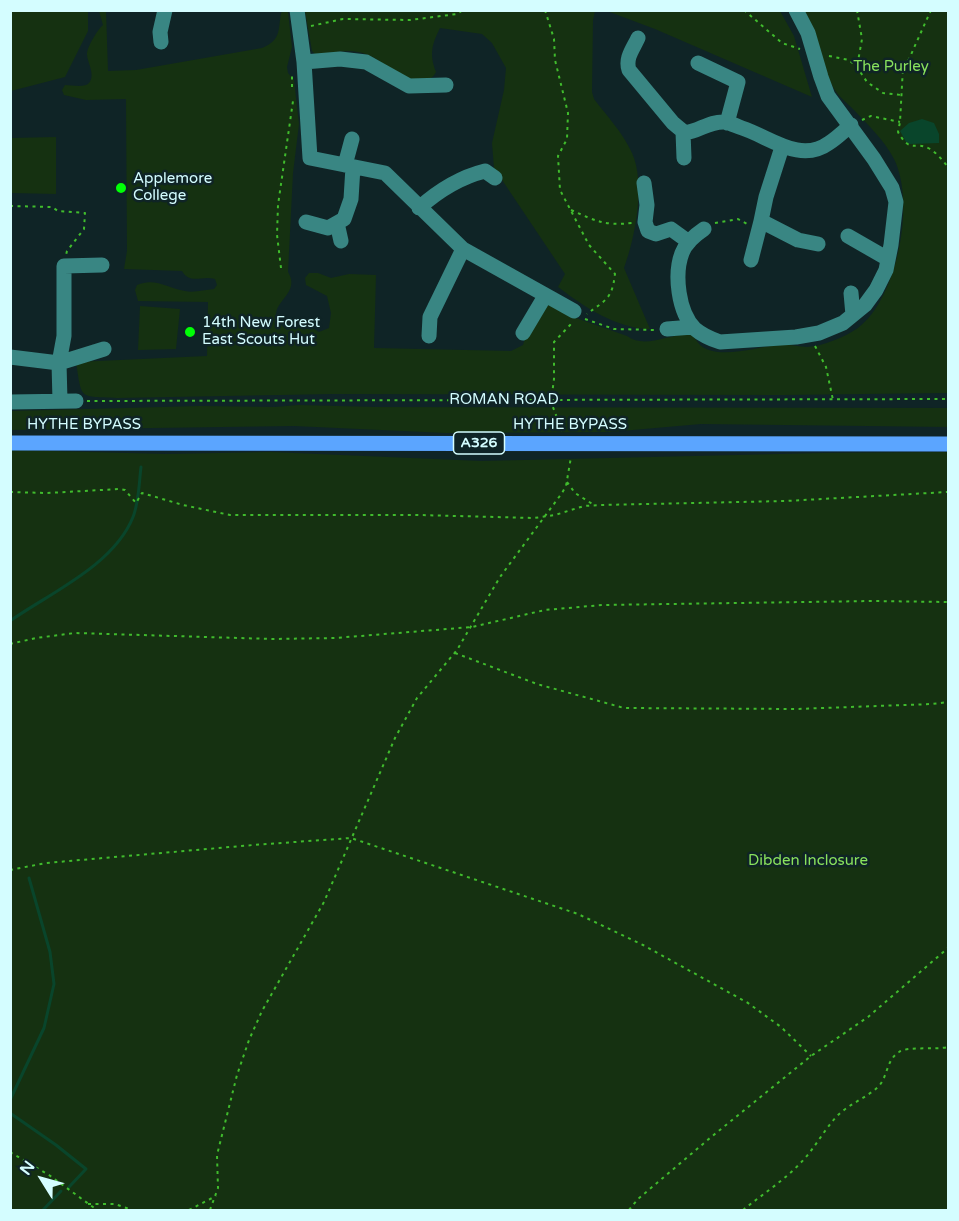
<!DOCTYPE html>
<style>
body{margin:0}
#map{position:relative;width:959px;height:1221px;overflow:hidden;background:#0f2426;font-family:"Varela Round",sans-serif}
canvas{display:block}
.frame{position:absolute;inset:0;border:12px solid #d4fdff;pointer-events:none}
.north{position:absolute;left:12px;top:1149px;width:60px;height:60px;-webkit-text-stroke:4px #0f2426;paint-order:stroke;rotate:307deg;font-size:16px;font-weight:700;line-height:24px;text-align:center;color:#d4fdff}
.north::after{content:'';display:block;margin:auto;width:21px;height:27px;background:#d4fdff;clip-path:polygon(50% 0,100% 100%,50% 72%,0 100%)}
</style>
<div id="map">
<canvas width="959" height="1221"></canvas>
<div class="frame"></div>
<div class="north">N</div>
</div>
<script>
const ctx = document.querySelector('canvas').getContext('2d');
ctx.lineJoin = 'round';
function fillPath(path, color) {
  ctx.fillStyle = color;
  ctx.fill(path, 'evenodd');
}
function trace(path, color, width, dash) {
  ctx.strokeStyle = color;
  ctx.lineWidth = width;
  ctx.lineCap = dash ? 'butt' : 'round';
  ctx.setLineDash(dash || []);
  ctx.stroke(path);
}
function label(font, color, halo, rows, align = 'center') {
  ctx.font = font + ' "Varela Round",sans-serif';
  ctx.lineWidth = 5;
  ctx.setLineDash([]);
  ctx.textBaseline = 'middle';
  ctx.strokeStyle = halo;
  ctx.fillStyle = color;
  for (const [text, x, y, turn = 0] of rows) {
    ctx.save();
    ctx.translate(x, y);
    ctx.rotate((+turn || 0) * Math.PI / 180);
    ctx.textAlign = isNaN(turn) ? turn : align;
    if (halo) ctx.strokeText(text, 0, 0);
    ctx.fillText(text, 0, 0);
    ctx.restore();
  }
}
fillPath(new Path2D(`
 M11 10 88 11V31L65 77 11 91Z
 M99 11H106L108 71 136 70 262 48C281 40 278 31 281 13L284 11 288 12 292 47 287 67 288 73 294 80 299 124 293 173 288 272C304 298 256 305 287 330L304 323 319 332 329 328 331 313 327 296 306 285 305 278 309 273H318L331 278 349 274 376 275 374 348 511 351 523 345C528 331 535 308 552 304L576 318 627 336C646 350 670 332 692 335 695 338 697 342 700 345 719 361 758 346 780 345 789 344 798 347 807 347 823 346 845 337 858 328 897 299 916 203 894 159 884 140 869 126 854 110 847 103 838 96 833 87 820 62 820 34 804 11H948V393L782 395 333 394 117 398C79 396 82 401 76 362L207 356 208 302 138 301 135 290 137 285C155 277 167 288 185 291 193 293 205 290 214 289L217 285 215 279C202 275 190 285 182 271L124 269 127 251 126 99 86 100 64 95 62 90 65 85C71 85 85 88 89 83 96 75 87 62 87 54 87 47 98 29 103 25Z
 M305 11H595L593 20 592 92 594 99C607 116 623 133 632 153 646 184 635 238 624 268L650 329C617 329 583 306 558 287L565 274 494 168 492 143 504 90 506 68 492 43 482 34 440 28C432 44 429 54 436 72 430 84 416 83 403 78 387 70 380 56 358 52 344 49 330 54 315 54L312 51Z
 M607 11H780L794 36 812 97 655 29Z
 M56 137V194L11 193V138Z
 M140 306 180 309 176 349 138 350Z
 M298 405 376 407 948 408V427L701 424 610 432 446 433 294 426 11 430V411L200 406 275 407Z
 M11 450 166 454 271 452 481 461 822 453 948 452V1210H11Z`), '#153111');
fillPath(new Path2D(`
 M922 119 934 123 939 134V143L910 144 906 142 900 131 909 123Z`), '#09452b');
trace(new Path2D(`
 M10 621C50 593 114 565 133 517 139 502 139 483 141 467
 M10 1100 44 1028 54 984 50 952 29 878
 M10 1113 56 1145 86 1169 69 1187
 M43 1210 61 1191`), '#09452b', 3);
trace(new Path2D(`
 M545 10 554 39 555 60 568 113 567 139 558 156 560 190 589 245 615 274C612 300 605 300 587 314
 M744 10 782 43 800 49
 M857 10 862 39 857 67
 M931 10 909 59 903 67 900 122 898 132C911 155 915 140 930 149 937 153 943 161 948 167
 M311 26 343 19 410 20 457 14 463 10
 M829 56 849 60 857 67 867 82 883 93 901 95
 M292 87V75
 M862 120 871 116 900 122
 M10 206 52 207 58 211 85 213 84 229 67 251 66 255
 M571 210C596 221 604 226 632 223
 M715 223 738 219 747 224
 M281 268 277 235 278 205 293 101
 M585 319 614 329 655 330
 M815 346 826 367 833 400
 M87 401 948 399
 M562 431 551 402 554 379V342L572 323
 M567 482 575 493 594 505
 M10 492 47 493 120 489 125 490 136 503 142 493 183 505 230 515H418L534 518 555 515 584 506 601 505 786 501 948 492
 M10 644 36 638 75 633 272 639 335 638 472 627 545 610 602 605 872 601 948 602
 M455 653 537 684 624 708 796 709 932 704 948 702
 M10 870 46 863 253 845 351 838 578 914 643 945 748 1003 781 1027 811 1056
 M10 1152 49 1175 97 1210
 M88 1204H115L132 1210
 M189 1210 216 1196
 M210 1210 218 1188 217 1155 237 1075 249 1040 262 1011 324 902 395 738 417 698 457 650 500 577 562 493 566 486 571 457
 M629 1210 638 1199 710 1138 811 1056 868 1017 948 948
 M743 1210C764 1193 788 1178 806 1157 817 1144 825 1129 837 1116 849 1104 866 1098 878 1087 888 1077 886 1060 899 1052 907 1046 936 1050 948 1047`), '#40bb2d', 2, [3, 4.5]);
trace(new Path2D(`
 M297 10 304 62 310 158 385 173 463 249 574 311
 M638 38C633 49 625 58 629 70L673 123 685 133C700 131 709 121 725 122 731 123 736 126 742 128 770 137 800 164 829 143 837 138 844 131 851 125
 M161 42 160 32 165 10
 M304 62 340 59 366 62 409 86 446 85
 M698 63 738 82 727 123
 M683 132 684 158
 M782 147 766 197 761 221 798 240 818 244
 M345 165 352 139
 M644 183 647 205 645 222 648 231 656 234 671 229 689 242
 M419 208C438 191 461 177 485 171L495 178
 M306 222 328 228 344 219 351 199 353 167
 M337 223 341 241
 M704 229C695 235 686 242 682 253 674 274 678 312 695 329 702 335 711 339 720 342L796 337 819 333 843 323 865 305 876 290 886 270 891 245 896 202 892 188 874 159 828 96 821 77 808 33 796 10
 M848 236 888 259
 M751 260 761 221
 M102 265 64 266V336L59 363 104 349
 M851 293 853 315
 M667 329 693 327
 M523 333 545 296
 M429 336 430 317 463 249
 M10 357 59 363 60 401
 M10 402 76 401`), '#398683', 15);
trace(new Path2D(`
 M10 443 948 444`), '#5ba5ff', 15);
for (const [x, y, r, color] of [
 [121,188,6,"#00ff06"],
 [190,332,6,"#00ff06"]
]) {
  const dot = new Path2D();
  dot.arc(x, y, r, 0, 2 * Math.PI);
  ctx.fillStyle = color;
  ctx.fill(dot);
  trace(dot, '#0f2426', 2);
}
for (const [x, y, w] of [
 [479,443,51]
]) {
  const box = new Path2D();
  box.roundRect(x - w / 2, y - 11, w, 22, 4.5);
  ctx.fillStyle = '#0f2426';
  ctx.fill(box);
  trace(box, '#d4fdff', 1.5);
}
label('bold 14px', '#d4fdff', null, [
 ["A326",479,443]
]);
label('15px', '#89e25d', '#0f2426', [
 ["The Purley",891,67],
 ["Dibden Inclosure",808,861]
]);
label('15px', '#d4fdff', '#0f2426', [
 ["Applemore",133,179],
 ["College",133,196],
 ["14th New Forest",202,323],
 ["East Scouts Hut",202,340]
], 'left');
label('15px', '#d4fdff', '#0f2426', [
 ["ROMAN ROAD",504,400],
 ["HYTHE BYPASS",84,425],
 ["HYTHE BYPASS",570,425]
]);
</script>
